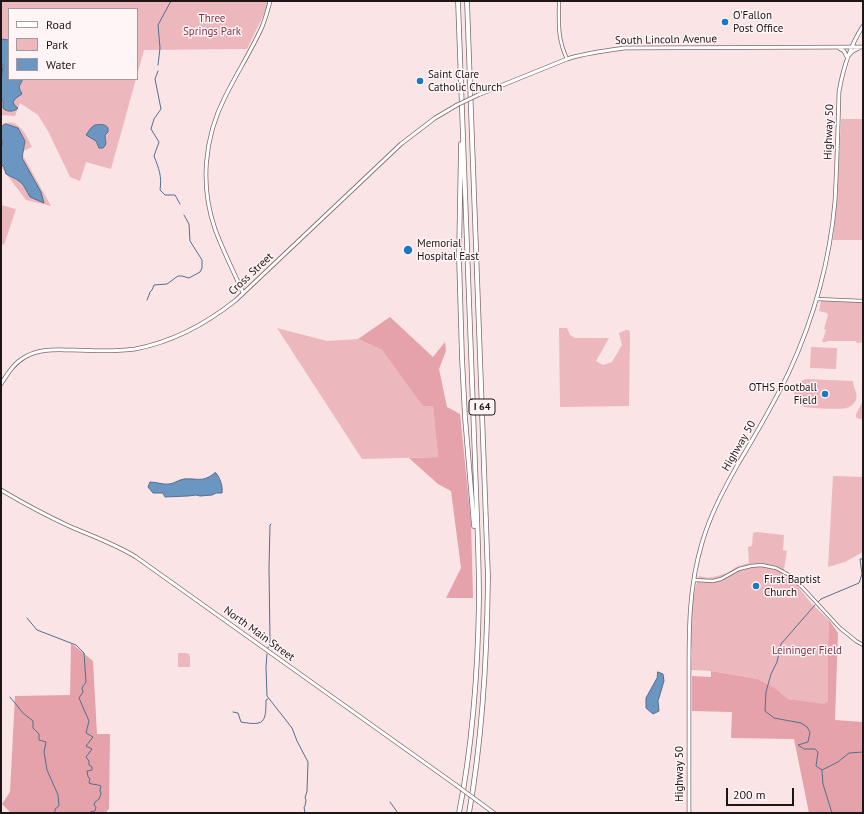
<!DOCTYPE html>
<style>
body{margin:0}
#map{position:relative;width:864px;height:814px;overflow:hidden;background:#fbe4e6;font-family:"PT Sans",sans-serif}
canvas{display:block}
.frame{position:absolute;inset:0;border:2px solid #1d1516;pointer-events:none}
.legend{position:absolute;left:8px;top:8px;width:130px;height:72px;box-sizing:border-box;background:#fff5f6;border:1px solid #a59b9c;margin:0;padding:5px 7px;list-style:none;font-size:12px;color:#1d1516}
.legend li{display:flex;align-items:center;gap:8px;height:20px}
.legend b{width:20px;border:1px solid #a59b9c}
.scale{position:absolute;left:726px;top:788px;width:68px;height:18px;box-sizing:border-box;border:2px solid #1d1516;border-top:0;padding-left:5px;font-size:12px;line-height:14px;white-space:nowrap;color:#1d1516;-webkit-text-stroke:3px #fff5f6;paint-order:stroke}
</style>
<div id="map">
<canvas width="864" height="814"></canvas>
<div class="frame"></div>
<ul class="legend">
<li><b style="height:5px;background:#fff"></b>Road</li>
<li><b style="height:11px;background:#edb7be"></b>Park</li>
<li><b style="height:11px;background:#6a96c1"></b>Water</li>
</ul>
<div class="scale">200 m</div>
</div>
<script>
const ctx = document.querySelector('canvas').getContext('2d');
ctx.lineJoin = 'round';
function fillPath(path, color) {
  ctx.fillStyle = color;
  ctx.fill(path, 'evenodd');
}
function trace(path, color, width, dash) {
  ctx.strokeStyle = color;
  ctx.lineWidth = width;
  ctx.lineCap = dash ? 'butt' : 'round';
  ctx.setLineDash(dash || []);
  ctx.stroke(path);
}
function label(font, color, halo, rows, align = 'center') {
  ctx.font = font + ' "PT Sans",sans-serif';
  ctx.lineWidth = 3;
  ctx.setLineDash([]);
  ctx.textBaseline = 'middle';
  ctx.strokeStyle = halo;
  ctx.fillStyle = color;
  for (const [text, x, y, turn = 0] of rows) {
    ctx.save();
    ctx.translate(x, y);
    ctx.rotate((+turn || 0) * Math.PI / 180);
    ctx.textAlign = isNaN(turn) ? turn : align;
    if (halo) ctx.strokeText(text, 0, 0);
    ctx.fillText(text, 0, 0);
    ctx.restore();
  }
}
fillPath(new Path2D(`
 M1 1H268L264 14 247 49 144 50 137 75V9H9V79H136L111 169 86 162 80 181 70 177 48 131 38 115 20 103 15 116 1 115Z
 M841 119H863V240H833L837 202Z
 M3 123C6 123 10 122 13 123 23 126 28 139 32 147L21 152 51 206 26 200 1 167V135Z
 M1 205 16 209 4 245 1 243Z
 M821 301 863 302V340L860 343H857L856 341H827L826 342H822L826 330 824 329 828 315 827 313 819 311Z
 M277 328 327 341 358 339 382 350 423 405H433L438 457 362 459Z
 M559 328H567L570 335 575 338H609L600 354 596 361 603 365 612 362 622 345 619 333 626 330H629L630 333 629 406 560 407Z
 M811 347 837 348 836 369 810 368Z
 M806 379 853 381C853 388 858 392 856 400 854 404 851 407 846 408 839 410 812 408 804 407 790 400 791 384 806 379Z
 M863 401V419H859L856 417V414Z
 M833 476 863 477V552L845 562 828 567Z
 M757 532 784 535 783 550 787 551 783 575 795 583 811 603 829 620 828 647V701L824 705 788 699 775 688 758 679 711 671 691 670 692 654 690 624 692 608 695 589 699 576 708 578 717 576 727 573 736 567 749 563 748 547 752 546 753 533Z
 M178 653H186L189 654 190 657V667H178Z`), '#edb7be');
fillPath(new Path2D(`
 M390 317 433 357 445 342 446 351 439 369 447 407 460 414 471 522 473 598H446L461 568 451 491 438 484 409 458 438 457 433 406H423L382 350 358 339Z
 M829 620 838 633 835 720 863 722V813H809L794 739 731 738 732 712 692 711V676L711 677V671L758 679 775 688 788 699 824 704 828 701V647Z
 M71 643 93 661 97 734H110L109 809 105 813H11L2 804 10 792 15 696 70 695Z`), '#e5a2ab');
const water = new Path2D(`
 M1 39 9 40V79H23C19 87 18 86 22 94L16 98 13 102 15 106 18 108 17 109C13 112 6 112 3 108V101L1 97V81L3 66 1 62Z
 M6 124 18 128 25 141 22 158 41 192 44 203 30 197C28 194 27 191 25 188 21 180 13 178 6 174L4 167 1 164V148L3 142 1 139V127Z
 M95 125C100 124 106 124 108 128V132L105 135C105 140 108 144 103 148H99L96 141 86 135 91 128Z
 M215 473H216C220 478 223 486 222 493H216L212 495 200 496 196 495 188 496 165 497 163 493H153L148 487 150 482C157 482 163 485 169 484 173 484 178 480 184 479 198 478 202 483 215 473Z
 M658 672 663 674 664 681 658 701 659 711 653 714 646 708V698L657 678Z`);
fillPath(water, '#6a96c1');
trace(water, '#536f8e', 1);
trace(new Path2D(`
 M158 65 160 48 158 25 171 1
 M158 71 155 79 161 109 154 119 151 129 159 142 154 156C159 169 162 176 160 190L165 195H175L180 204
 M147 300 149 295 150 292 152 290 154 285 167 284 178 276H182L189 278 200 272 202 268V260L190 241 189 224 184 215
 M818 602 821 599 859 583 862 574 860 559H863
 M815 605 781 644 777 662 771 674 766 692 765 711 774 718 801 723 807 727 810 732 808 742 798 745 804 749H815L818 752 816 766 822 770
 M27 618 37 630 76 645 84 653 86 682 82 688 83 692 79 698 89 721 86 733 93 737 86 746 92 749 86 757 89 761V765L92 767V770L87 771 88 777 90 779 89 783C93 785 97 784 101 786L100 790 101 794 99 799 95 802 94 805 96 807 95 811 90 812 89 813
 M268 648 270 641 269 568 270 525 271 524
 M267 654 266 667 267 696 292 728 297 741 308 762 307 791 305 798 306 800 305 806 304 807 305 813
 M10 697 23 713 33 721V728L39 734V740L46 742 44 752 47 770 58 795 59 806 55 809V813
 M233 712 238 713 241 722C264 726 266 723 266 700L268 699
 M822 770 838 762 849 753 863 752
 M822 771 823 784 832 813
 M390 802 398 813`), '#536f8e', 1);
const minor = new Path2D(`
 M559 1C559 24 557 37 567 59
 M817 299 863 301
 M694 580 713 581 721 579 739 569 751 566 761 565 776 568 789 575 802 587 840 628 856 641 863 645`);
const major = new Path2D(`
 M839 48 844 51 847 57
 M849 55 853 51 859 48
 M478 95 567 59C585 53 604 51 624 48L863 47
 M243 293C234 272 223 251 215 229 200 186 204 138 225 97 237 73 251 51 262 27 265 19 268 10 270 1
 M1 384C8 373 14 363 25 357 40 348 57 350 73 350 94 351 115 352 135 349 172 342 206 324 236 300L401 144 435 118 457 105
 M1 490C23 503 45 515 69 526 92 536 115 544 136 557L456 785
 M479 802 494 813
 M689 813C689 769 689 725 689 681 689 633 688 590 702 543 710 515 724 489 738 464 756 434 774 403 789 372 814 318 830 260 835 201 837 165 838 128 839 92 843 68 850 46 863 26`);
const highway = new Path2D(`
 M458 1 477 516C478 543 479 571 479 598 478 670 473 742 459 813
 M467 1 488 577C487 656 483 735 469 813
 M461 144 459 257 462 358 465 417 474 526`);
trace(minor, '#7c686a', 4);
trace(major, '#7c686a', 4.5);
trace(highway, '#7c686a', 5.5);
trace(minor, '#fff', 2.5);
trace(major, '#fff', 3);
trace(highway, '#fff', 4);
const majorBridge = new Path2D(`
 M457 105 478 95
 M456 785 479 802`);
trace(majorBridge, '#7c686a', 4.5, []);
trace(majorBridge, '#fff', 3);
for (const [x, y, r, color] of [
 [725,22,4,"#1a78c4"],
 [420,81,4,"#1a78c4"],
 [408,250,5,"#1a78c4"],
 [825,394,4,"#1a78c4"],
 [756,586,4,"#1a78c4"]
]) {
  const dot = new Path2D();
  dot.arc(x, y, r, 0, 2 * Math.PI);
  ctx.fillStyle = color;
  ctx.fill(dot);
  trace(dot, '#fff5f6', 1.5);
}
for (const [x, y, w] of [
 [482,407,26]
]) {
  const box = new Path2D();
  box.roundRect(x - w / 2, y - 8, w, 16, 3);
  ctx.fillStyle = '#fff5f6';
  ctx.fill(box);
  trace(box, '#1d1516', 1);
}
label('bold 10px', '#1d1516', null, [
 ["I 64",482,407]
]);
label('11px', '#1d1516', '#fff5f6', [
 ["O'Fallon",733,16],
 ["Post Office",733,29],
 ["Saint Clare",428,75],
 ["Catholic Church",428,88],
 ["Memorial",417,244],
 ["Hospital East",417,257],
 ["OTHS Football",817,388,"right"],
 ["Field",817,401,"right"],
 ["First Baptist",764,580],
 ["Church",764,593]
], 'left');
label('11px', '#813242', '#fff5f6', [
 ["Three",212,19],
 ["Springs Park",212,32],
 ["Leininger Field",807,651]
]);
label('11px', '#1d1516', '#fff5f6', [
 ["South Lincoln Avenue",666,40,-1],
 ["Highway 50",829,132,-88],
 ["Cross Street",251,274,-43],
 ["Highway 50",739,446,-60],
 ["North Main Street",259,634,36],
 ["Highway 50",680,774,-90]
]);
</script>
